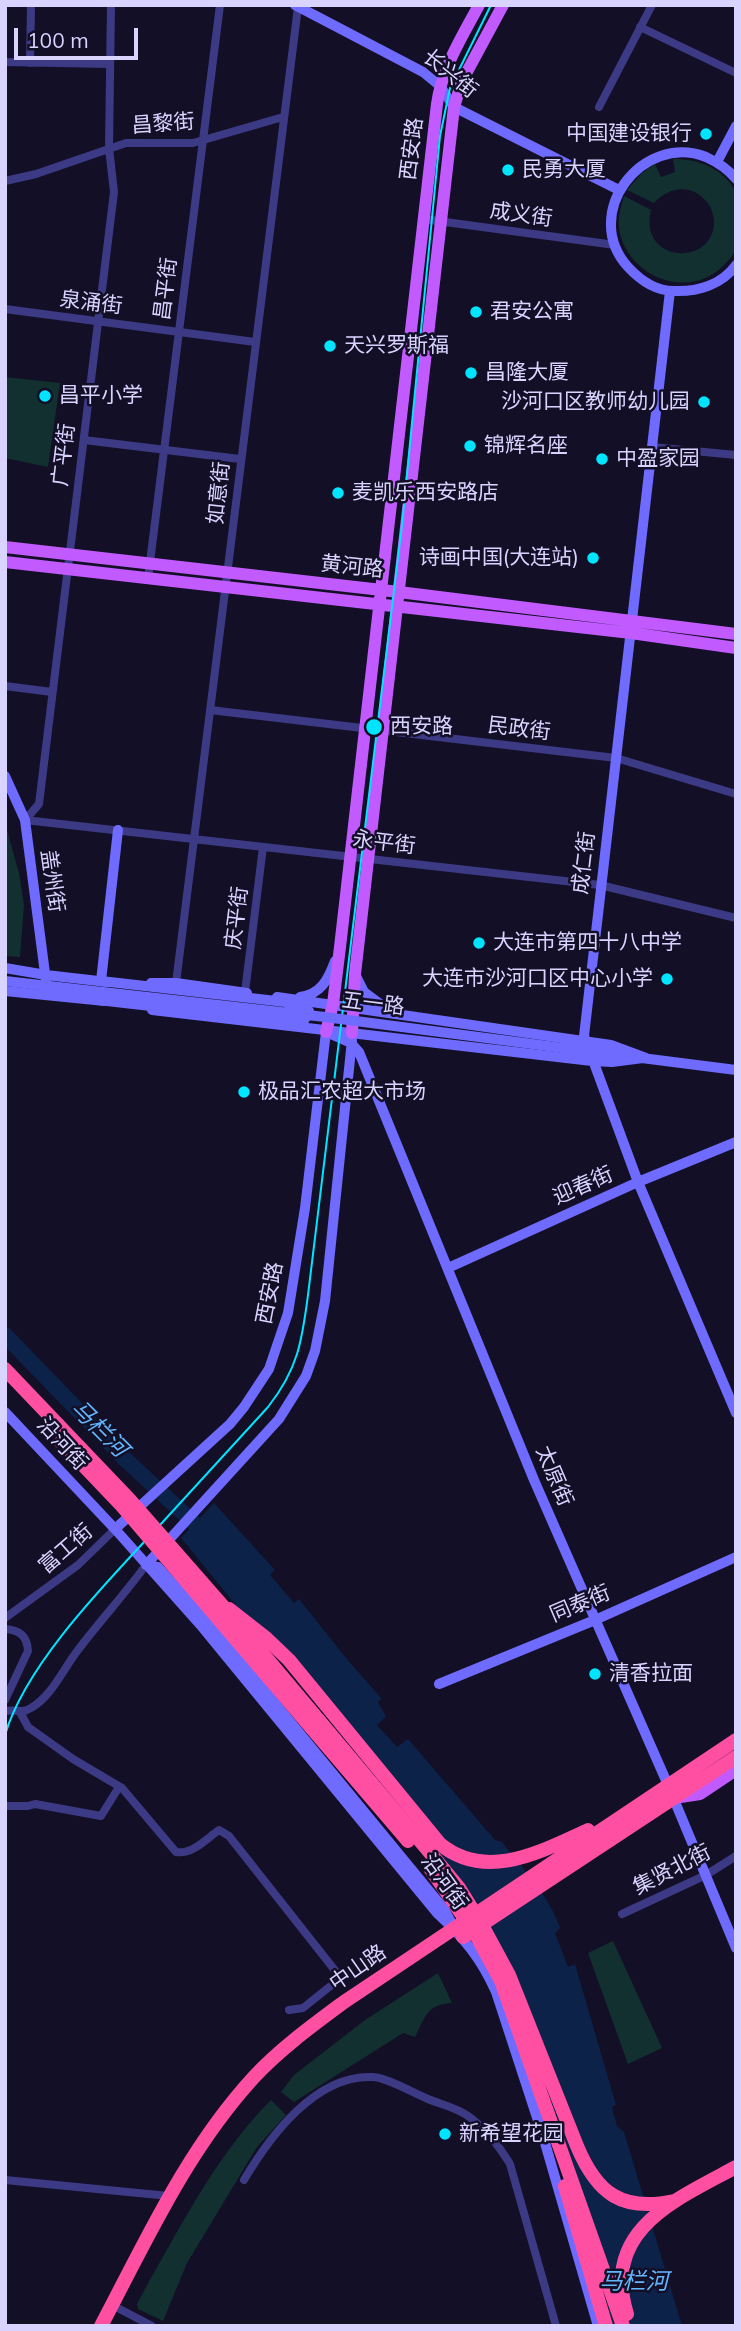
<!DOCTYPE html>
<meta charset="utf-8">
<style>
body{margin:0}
#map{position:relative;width:741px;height:2331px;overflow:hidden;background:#130f26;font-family:Mulish,sans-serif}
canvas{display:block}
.frame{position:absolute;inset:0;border:7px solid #d9d4ff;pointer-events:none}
.scale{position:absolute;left:14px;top:28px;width:124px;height:32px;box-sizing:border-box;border:4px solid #d9d4ff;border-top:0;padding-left:9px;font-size:21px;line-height:24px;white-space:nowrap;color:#d9d4ff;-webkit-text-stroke:5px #130f26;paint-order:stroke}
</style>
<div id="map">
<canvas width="741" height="2331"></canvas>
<div class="frame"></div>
<div class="scale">100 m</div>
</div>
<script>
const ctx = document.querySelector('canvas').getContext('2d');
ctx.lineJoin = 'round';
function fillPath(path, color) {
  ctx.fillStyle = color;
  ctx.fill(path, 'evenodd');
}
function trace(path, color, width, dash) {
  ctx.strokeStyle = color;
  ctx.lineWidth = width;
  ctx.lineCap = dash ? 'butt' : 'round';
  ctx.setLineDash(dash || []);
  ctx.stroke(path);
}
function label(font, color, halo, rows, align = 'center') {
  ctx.font = font + ' Mulish,"Noto Sans SC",sans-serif';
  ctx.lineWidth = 5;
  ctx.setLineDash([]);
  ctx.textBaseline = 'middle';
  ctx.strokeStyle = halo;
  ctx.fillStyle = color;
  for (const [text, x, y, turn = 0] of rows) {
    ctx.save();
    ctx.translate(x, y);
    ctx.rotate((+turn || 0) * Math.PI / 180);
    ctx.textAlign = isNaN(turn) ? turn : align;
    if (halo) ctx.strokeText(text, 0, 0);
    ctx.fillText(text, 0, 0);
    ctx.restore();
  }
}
fillPath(new Path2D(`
 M673 159C699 159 724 168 736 193 736 210 739 231 736 248 734 255 728 261 723 266 689 300 631 278 620 234 617 221 620 209 624 196L651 210C638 264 715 267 714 221 713 213 711 206 706 201 691 183 668 187 654 203L627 190 642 173 655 164 661 177 675 172Z
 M5 377 60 383 48 467 5 458Z
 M5 823 19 873 24 905 20 957 5 956Z
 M613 1941 662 2048 628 2064 588 1953Z
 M438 1973 452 2003C426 2005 426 2016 415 2037L403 2033 294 2102 281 2092 294 2075 365 2020Z
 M271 2100 286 2115 257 2147 187 2263 163 2321 138 2309 137 2304 146 2287C183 2222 218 2153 271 2100Z`), '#12302f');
fillPath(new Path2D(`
 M214 1503 275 1570 270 1575 294 1603 299 1599 346 1658 381 1698 378 1703 386 1716 377 1725 397 1747 408 1739 495 1840 502 1842C523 1869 549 1895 560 1928L555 1933 568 1967 575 1964 616 2105 612 2107 617 2126 624 2132 682 2326H613L538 2055 457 1876 181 1538Z`), '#0c2248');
trace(new Path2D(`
 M5 1335 126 1460 194 1523`), '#0c2248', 16);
trace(new Path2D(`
 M640 27 736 73
 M5 62 109 64
 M30 63 31 5
 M599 107 652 5
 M5 181 36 174 126 143H193L283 117
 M423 219 615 245
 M5 309 255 342
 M84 440 240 459
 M652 447 736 455
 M148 578 220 5
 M5 686 52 692
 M210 710 616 758 736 794
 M25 820 39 804 114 192 109 148 111 5
 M25 820 600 885 736 918
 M176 983 298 7
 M245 992 263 847
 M5 1618 78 1565 115 1529
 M5 1629C20 1630 27 1636 28 1651L5 1700
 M5 1711C14 1709 22 1714 31 1708 52 1696 63 1669 78 1650 100 1621 124 1595 146 1565
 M20 1712 28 1727 73 1759 122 1788 176 1852C192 1855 206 1839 219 1830L229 1836 337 1973 338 1980 303 2008 289 2010
 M5 1806H28L35 1804 101 1816 119 1787
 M622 1914 706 1875 736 1856
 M5 2180 169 2196
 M244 2180C270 2136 316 2074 373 2077 388 2078 413 2093 428 2099 440 2104 457 2108 468 2116 485 2128 499 2146 510 2164L556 2326
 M112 2305 152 2326`), '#3d3a85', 8);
trace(new Path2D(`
 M295 5 423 72 440 86 454 107 619 190
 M717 162 736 126
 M736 179C728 169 717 162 706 157 642 132 580 214 628 267 640 280 656 291 674 291 697 292 722 285 736 265
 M670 291 584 1036 638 1182 736 1413
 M5 776 25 820 46 981
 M5 968 46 975 107 982
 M355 974 364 992 387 1009
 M101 981 118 830
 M151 983H176L247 993
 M5 991 105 1001
 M277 997 611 1045 646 1058
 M300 997C321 994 328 980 335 961
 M152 1010 592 1061 612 1062 643 1058
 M326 1032 351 1043 359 1052 534 1480 668 1785 736 1948
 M563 1048 736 1070
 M448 1268 638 1182 736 1142
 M5 1412 115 1529 203 1628 437 1913C464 1938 481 1958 496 1992L543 2136 598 2326
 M115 1529 230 1424 244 1407 269 1369 288 1313 305 1208 326 1032
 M146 1565 279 1419 306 1376 315 1351 325 1301 352 1040
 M146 1565 158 1567 209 1623 444 1909 451 1922
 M439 1684 595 1620 736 1557`), '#6f6bff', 10);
trace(new Path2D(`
 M5 547 399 592 736 634
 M5 562 631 633 736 648
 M326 1032 333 1004 340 947 437 104C442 68 462 37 479 5
 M352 1033 355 974 454 107 462 81 503 5
 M674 1798 700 1794 736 1770`), '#c25bff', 12);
trace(new Path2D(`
 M229 1609 266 1638 289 1660 440 1844C486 1882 542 1851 588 1830
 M482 1925 509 1975 577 2146C597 2194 622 2212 674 2201
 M476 1935 501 1981 623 2326
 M463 1937 736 1757
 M565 2186 606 2326
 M627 2314C601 2230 675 2200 736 2167
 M101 2326C147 2239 187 2150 254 2077 280 2049 313 2025 344 2002L736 1740`), '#ff4fa3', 14);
trace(new Path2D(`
 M5 1735C26 1663 109 1580 160 1525 196 1486 232 1446 268 1407 298 1369 302 1341 308 1295L402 525 440 136 450 88 491 5`), '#00e5ff', 2);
trace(new Path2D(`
 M5 981 325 1017 563 1048
 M101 981 285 1002 309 1011
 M98 1000 282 1021 305 1019`), '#6f6bff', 10);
trace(new Path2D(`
 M5 1369 130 1500 222 1605 432 1855 459 1888 482 1925
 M61 1442 122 1506 408 1841
 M430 1868 476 1935`), '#ff4fa3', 14);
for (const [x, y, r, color] of [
 [706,134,7,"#00e5ff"],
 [508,170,7,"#00e5ff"],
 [476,312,7,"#00e5ff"],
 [330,346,7,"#00e5ff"],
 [471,373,7,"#00e5ff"],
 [45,396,7,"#00e5ff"],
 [704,402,7,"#00e5ff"],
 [470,446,7,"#00e5ff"],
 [602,459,7,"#00e5ff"],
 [338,493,7,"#00e5ff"],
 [593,558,7,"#00e5ff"],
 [374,727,9,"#00e5ff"],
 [479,943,7,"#00e5ff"],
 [667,979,7,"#00e5ff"],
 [244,1092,7,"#00e5ff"],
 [595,1674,7,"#00e5ff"],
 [445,2134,7,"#00e5ff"]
]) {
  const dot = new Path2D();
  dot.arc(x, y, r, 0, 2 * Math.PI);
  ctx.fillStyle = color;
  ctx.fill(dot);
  trace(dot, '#130f26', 2.5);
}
label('21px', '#d9d4ff', '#130f26', [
 ["长兴街",450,74,39],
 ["昌黎街",163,124,-4],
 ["西安路",412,149,-83],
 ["成义街",521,215,8],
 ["昌平街",166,289,-83],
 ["泉涌街",91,303,7],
 ["广平街",64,455,-83],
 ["如意街",219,493,-84],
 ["黄河路",352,567,6],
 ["民政街",519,729,7],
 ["永平街",384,843,7],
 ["成仁街",584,863,-83],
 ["盖州街",52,881,82],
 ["庆平街",237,918,-83],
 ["五一路",373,1004,7],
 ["迎春街",583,1186,-24],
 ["西安路",270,1293,-79],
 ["沿河街",62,1444,47],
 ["太原街",554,1476,67],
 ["富工街",66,1549,-41],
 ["同泰街",580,1604,-23],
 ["集贤北街",672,1870,-27],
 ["沿河街",444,1882,54],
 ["中山路",358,1968,-35]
]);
label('21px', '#d9d4ff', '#130f26', [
 ["中国建设银行",692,134,"right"],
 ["民勇大厦",522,170],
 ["君安公寓",490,312],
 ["天兴罗斯福",344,346],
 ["昌隆大厦",485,373],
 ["昌平小学",59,396],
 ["沙河口区教师幼儿园",690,402,"right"],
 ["锦辉名座",484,446],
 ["中盈家园",616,459],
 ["麦凯乐西安路店",352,493],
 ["诗画中国(大连站)",579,558,"right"],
 ["西安路",390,727],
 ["大连市第四十八中学",493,943],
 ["大连市沙河口区中心小学",653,979,"right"],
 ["极品汇农超大市场",258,1092],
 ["清香拉面",609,1674],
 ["新希望花园",459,2134]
], 'left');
label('italic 23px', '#62b6ff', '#130f26', [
 ["马栏河",99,1429,45],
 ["马栏河",634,2282]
]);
</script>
